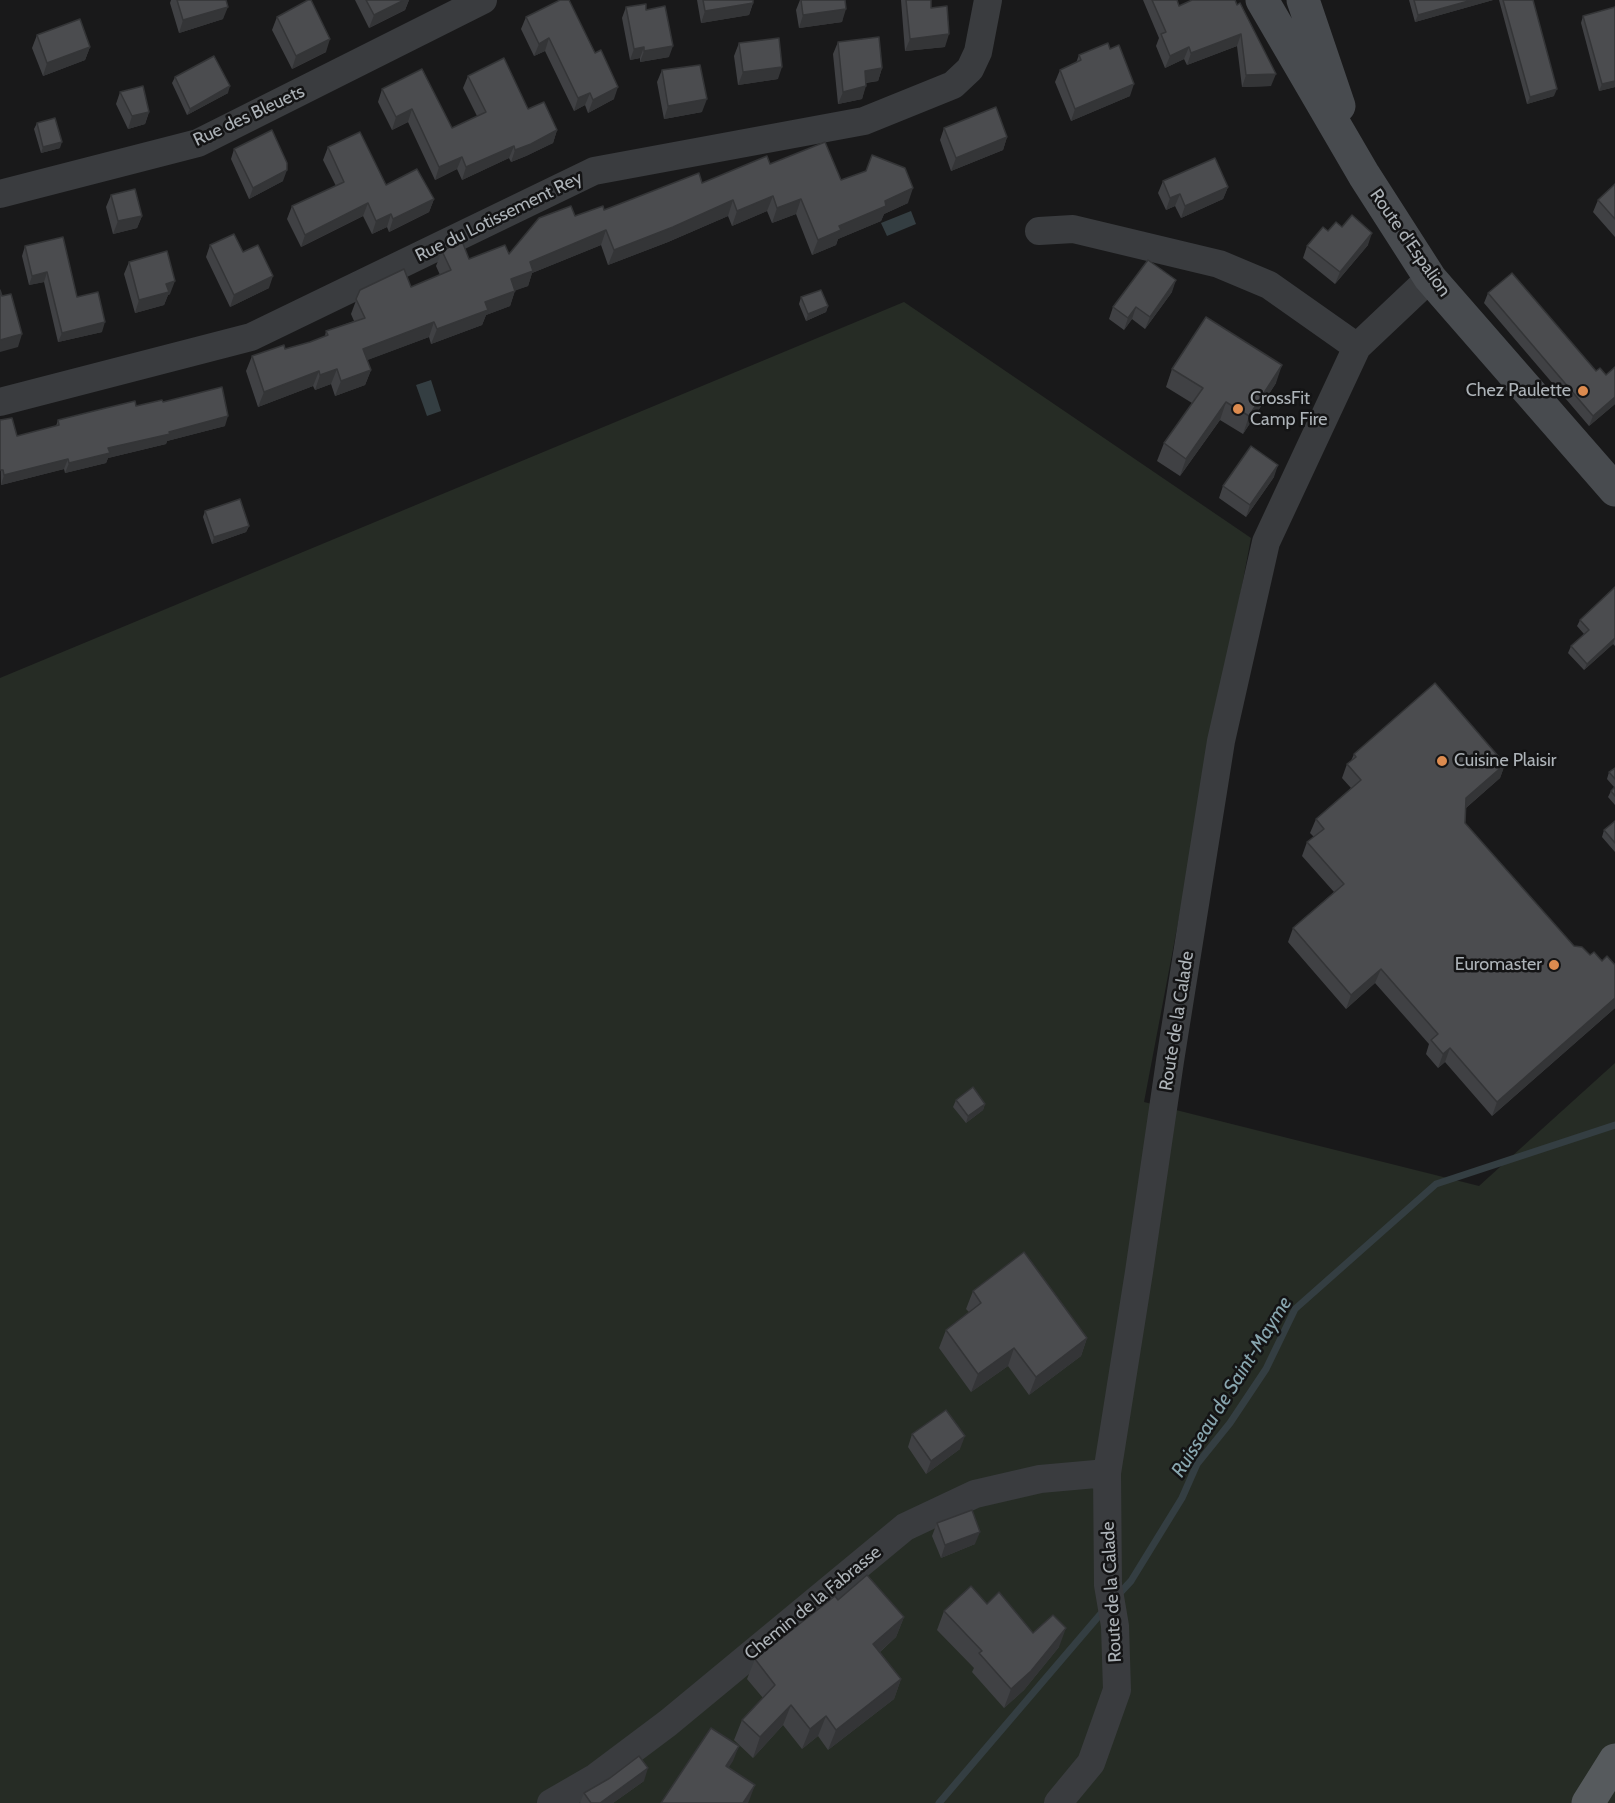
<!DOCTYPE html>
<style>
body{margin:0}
canvas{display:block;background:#19191a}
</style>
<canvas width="1615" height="1803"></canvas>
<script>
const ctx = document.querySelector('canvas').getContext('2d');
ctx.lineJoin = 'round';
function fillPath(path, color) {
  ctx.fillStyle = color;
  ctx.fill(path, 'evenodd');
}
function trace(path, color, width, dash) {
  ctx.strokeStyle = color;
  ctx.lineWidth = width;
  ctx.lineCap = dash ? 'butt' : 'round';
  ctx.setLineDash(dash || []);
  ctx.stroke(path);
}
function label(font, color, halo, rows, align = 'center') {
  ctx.font = font + ' Cabin,sans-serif';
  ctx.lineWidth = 5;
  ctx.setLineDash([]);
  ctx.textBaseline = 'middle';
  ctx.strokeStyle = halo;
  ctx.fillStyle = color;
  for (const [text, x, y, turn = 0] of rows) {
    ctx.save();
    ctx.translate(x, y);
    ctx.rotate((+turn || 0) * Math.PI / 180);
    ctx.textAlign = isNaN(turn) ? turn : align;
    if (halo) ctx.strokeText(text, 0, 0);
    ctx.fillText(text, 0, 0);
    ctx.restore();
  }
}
fillPath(new Path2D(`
 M904 302 1251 538 1144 1102 1479 1186 1615 1063V1803H0V678Z`), '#262c25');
fillPath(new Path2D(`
 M911 211 916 224 887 236 881 223Z
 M431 380 441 411 427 416 416 385Z`), '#343e42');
trace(new Path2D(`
 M1118 1595 1131 1581 1182 1498 1197 1464 1230 1423 1266 1369 1295 1309 1436 1184 1615 1125
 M939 1803 1104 1610`), '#343e42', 7);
trace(new Path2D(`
 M0 194 198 143 483 0
 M1039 231 1073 229 1219 264 1269 285 1357 347
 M0 402 251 337 594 171 864 121 953 85 970 69 978 52 988 0
 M551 1803 596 1777 668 1723 905 1527 975 1494 1040 1479 1107 1473
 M1058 1803 1091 1763 1117 1690 1115 1626 1108 1585 1107 1473 1139 1272 1170 1061 1221 741 1266 542 1357 347 1430 278`), '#3a3c3f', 28);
trace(new Path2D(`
 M1262 0 1364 175 1430 278 1615 490
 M1303 0 1339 106`), '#484b4f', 33);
trace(new Path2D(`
 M1588 1803 1615 1760`), '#565a5d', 33);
fillPath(new Path2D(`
 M171 0H226L223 19 179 33 170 3Z
 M355 0H409L405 10 369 28Z
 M697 0H753V3L749 15 701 23Z
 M800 0H845L842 22 799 28 796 10Z
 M901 0H931V8L945 47 905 51Z
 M1143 0H1177L1179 6 1235 0 1271 86 1242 87 1237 46 1187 65 1184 59 1165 68 1156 46 1159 38Z
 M1409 0H1493L1415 22Z
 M1499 0H1533L1554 96 1527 104Z
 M626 7 646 10 669 57 640 62V58L630 60 622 18Z
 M1583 16 1615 87 1599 91 1581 23Z
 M277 17 326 52 292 69 272 30Z
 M526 17 595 53 614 99 588 113 585 105 574 111 545 51 534 56 521 29Z
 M37 35 90 47 85 60 43 76 32 48Z
 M838 42 882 68 878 81 866 83 862 99 838 104 833 54Z
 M739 43 778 79 738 85 734 56Z
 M1079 55 1130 96 1071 121 1055 82 1060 70 1076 63Z
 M662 70 702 112 664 119 657 82Z
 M468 76 528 109 557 130 553 143 526 156 511 162 509 158 462 180 457 169 435 180 408 122 392 130 378 102 382 89 452 128 477 116 463 88Z
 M175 77 228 93 187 115 172 83Z
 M120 92 149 112 145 124 128 129 116 104Z
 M37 123 60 148 41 153 34 129Z
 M944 128 1007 137 1003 150 951 171 940 140Z
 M328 147 386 185 434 199 429 212 389 232 387 227 372 234 363 216 301 247 287 219 292 206 336 186 323 160Z
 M234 149 283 181 249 199 231 159Z
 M770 164 841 180 908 203 884 214 881 221 838 239 836 245 812 255 796 214 772 223 767 211 732 226 728 216 668 242 608 265 601 245 532 273 528 286 515 290 510 306 486 315 482 325 431 344 429 337 367 360 371 370 365 385 335 396 331 384 315 390 313 386 258 407 246 371 252 356 285 349 310 342 325 336 326 331 354 321 351 314 360 290 411 287 440 275 436 266 442 251 469 259 509 254 575 216 604 210Z
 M1163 181 1228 187 1223 199 1181 218 1175 206 1166 210 1158 193Z
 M1615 184V237L1593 212 1598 200Z
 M111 195 142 216 137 228 113 234 106 207Z
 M1342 227 1368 245 1335 284 1303 258 1307 246 1328 231Z
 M210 245 243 252 269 288 230 307 206 257Z
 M25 246 77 297 102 332 58 342 44 282 29 285 22 256Z
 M129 262 170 294 168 295 164 305 135 313 124 274Z
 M1172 292 1145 329 1132 319 1124 330 1109 319 1113 307Z
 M1488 293 1596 371 1606 375 1615 367V404L1589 426 1484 303Z
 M801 297 828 306 826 312 806 321 799 304Z
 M1172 369 1276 383 1243 434 1220 420 1180 476 1157 461 1164 443 1192 403 1166 387Z
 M163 402 225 426 167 441 166 444 108 458 106 463 65 473 64 469 1 485 0 420 17 436 56 426 58 420 136 406Z
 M1274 477 1246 517 1219 498 1223 486Z
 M205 511 249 526 246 532 212 544 203 517Z
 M1615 587V646L1613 644 1584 670 1568 653 1571 646 1584 634 1577 626 1580 620Z
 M1354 754 1505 764 1500 778 1466 808 1465 823 1574 946 1590 955 1615 965V1008L1492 1116 1445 1062 1438 1068 1426 1054 1429 1044 1375 983 1346 1009 1288 942 1293 928 1334 892 1302 856 1307 842 1314 837 1310 833 1316 819 1351 788 1342 778 1347 764 1351 761Z
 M1615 768V805L1608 797 1611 791 1614 787 1607 779 1609 772Z
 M1615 821V852L1602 837 1604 830Z
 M956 1100 985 1104 983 1110 966 1123 953 1107Z
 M973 1291 1087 1338 1081 1356 1029 1395 1008 1366 971 1392 939 1348 946 1330 969 1312 966 1309Z
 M912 1434 960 1449 926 1474 908 1447Z
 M937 1523 975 1544 941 1558 932 1536Z
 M838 1600 904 1617 896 1637 880 1652 901 1679 894 1699 828 1750 818 1736 802 1749 783 1725 753 1758 734 1740 742 1720 763 1698 747 1679 755 1659Z
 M987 1604 1033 1633 1059 1647 1024 1690 1004 1708 972 1672 974 1668 937 1630 944 1611Z
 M644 1781 613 1803H580L584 1793Z`), '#404144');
fillPath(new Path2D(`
 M404 0H409L405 10 369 28 374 15Z
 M1472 0H1493L1415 22 1418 15Z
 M753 3 749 15 701 23 705 11Z
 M228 7 223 19 179 33 183 20Z
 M846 9 842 22 799 28 803 15Z
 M949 34 945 47 905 51 910 39Z
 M1241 34 1237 46 1187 65 1191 53Z
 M549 38 545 51 534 56 539 44Z
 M330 39 326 52 292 69 296 56Z
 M673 46 669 57 640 62 644 51Z
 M90 47 85 60 43 76 47 63Z
 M644 47 640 58 630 60 634 49Z
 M1189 47 1184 59 1165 68 1170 56Z
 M782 67 778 79 738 85 743 72Z
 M882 68 878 81 860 83 865 71Z
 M1276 74 1271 86 1242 87 1246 75Z
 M1615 81V87L1599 91 1602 84Z
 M1134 84 1130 96 1071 121 1075 109Z
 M230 86 228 93 187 115 190 109Z
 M866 86 862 99 838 104 843 92Z
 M618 87 614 99 588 113 593 100Z
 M1557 89 1554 96 1527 104 1530 97Z
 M590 93 585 105 574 111 578 98Z
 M707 99 702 112 664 119 668 106Z
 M412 109 408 122 392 130 396 117Z
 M149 112 145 124 128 129 132 116Z
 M557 130 553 143 526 156 511 162 515 150Z
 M1007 137 1003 150 951 171 956 158Z
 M62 142 60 148 41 153 43 147Z
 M514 146 509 158 462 180 466 167Z
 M462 157 457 169 435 180 439 167Z
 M287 170 283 181 249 199 253 188Z
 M1228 187 1223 199 1181 218 1185 206Z
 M913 188 908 203 884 214 881 221 838 239 836 245 812 255 818 240 839 226 885 201Z
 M1180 194 1175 206 1166 210 1170 198Z
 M773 196 767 211 732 226 737 211Z
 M434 199 429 212 389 232 393 219Z
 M801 199 796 214 772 223 777 208Z
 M733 200 728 216 668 242 608 265 614 250Z
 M368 203 363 216 301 247 305 235Z
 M391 214 387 227 372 234 376 221Z
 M142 216 137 228 113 234 118 221Z
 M606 230 601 245 532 273 528 286 506 294 511 279 530 262Z
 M1372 233 1368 245 1335 284 1340 272Z
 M47 272 44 282 29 285 32 276Z
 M273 276 269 288 230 307 234 295Z
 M1176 280 1172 292 1145 329 1150 317Z
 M175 281 170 294 168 295 164 305 135 313 139 300 166 284Z
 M515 291 510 306 486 315 482 325 431 344 437 329 485 302Z
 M828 306 826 312 806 321 808 314Z
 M1136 307 1132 319 1124 330 1128 318Z
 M105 322 102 332 58 342 62 333Z
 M434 322 429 337 357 364 363 349Z
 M22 334 18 347 0 352V340Z
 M1282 365 1276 383 1243 434 1249 416Z
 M337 369 331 384 315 390 320 375Z
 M371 370 365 385 335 396 341 381Z
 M319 371 313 386 258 407 264 392Z
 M1615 397V404L1589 426 1593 416Z
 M1226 402 1220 420 1180 476 1186 459Z
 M228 416 225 426 167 441 166 444 108 458 106 463 65 473 69 463 108 448Z
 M68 459 64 469 1 485 4 475Z
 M1278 465 1274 477 1246 517 1250 505Z
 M249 526 246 532 212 544 214 537Z
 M1615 638 1613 644 1584 670 1587 664Z
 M1505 764 1500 778 1461 812 1466 798Z
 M1381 969 1375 983 1346 1009 1351 995Z
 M1615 998V1008L1492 1116 1497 1102Z
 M1450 1048 1445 1062 1438 1068 1443 1054Z
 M985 1104 983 1110 966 1123 968 1116Z
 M1087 1338 1081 1356 1029 1395 1036 1377Z
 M1014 1348 1008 1366 971 1392 978 1374Z
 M965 1436 960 1449 926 1474 931 1461Z
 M980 1532 975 1544 941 1558 945 1545Z
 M904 1617 896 1637 866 1664 873 1644Z
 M1066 1628 1059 1647 1024 1690 1004 1708 1011 1689Z
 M901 1679 894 1699 828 1750 836 1730Z
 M791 1705 783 1725 753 1758 760 1737Z
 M826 1716 818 1736 802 1749 810 1729Z
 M739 1746 733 1761 720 1781 726 1766Z
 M648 1768 644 1781 613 1803H600Z
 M755 1785 749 1801 748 1803H743Z`), '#343537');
const building = new Path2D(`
 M177 0H226L228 7 183 20Z
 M308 0H311L330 39 296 56 277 17Z
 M366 0H404L374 15Z
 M560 0H569L595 53 601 50 618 87 593 100 590 93 578 98 549 38 539 44 526 17Z
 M703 0H753V3L705 11Z
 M801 0H845L846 9 803 15Z
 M906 0H931V8L947 6 949 34 910 39Z
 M1152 0H1177L1179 6 1192 0H1235L1237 5 1240 3 1276 74 1246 75 1241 34 1191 53 1189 47 1170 56 1161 34 1166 32Z
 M1414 0H1472L1418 15Z
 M1503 0H1533L1557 89 1530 97Z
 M646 4V10L665 6 673 46 644 51V47L634 49 626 7Z
 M1615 7V81L1602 84 1583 16Z
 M80 19 90 47 47 63 37 35Z
 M879 37 882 68 865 71 866 86 843 92 838 42Z
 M779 38 782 67 743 72 739 43Z
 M1108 43 1110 49 1119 45 1134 84 1075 109 1060 70 1081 60 1079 55Z
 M214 56 230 86 190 109 175 77Z
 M504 58 528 109 544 102 557 130 531 144 515 150 514 146 466 167 462 157 439 167 412 109 396 117 382 89 422 69 452 128 486 112 468 76Z
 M700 65 707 99 668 106 662 70Z
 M143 86 149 112 132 116 120 92Z
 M996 107 1007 137 956 158 944 128Z
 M55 118 62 142 43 147 37 123Z
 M272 130 287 163V170L253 188 234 149Z
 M360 132 386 185 417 169 434 199 393 219 391 214 376 221 368 203 305 235 292 206 344 182 328 147Z
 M825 142 841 180 866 171 872 155 905 168 913 188 885 201 886 206 839 226 841 230 818 240 801 199 777 208 773 196 737 211 733 200 673 227 614 250 606 230 530 262 533 271 511 279 515 291 485 302 488 310 437 329 434 322 363 349 371 370 341 381 337 369 320 375 319 371 264 392 252 356 284 345 285 349 310 342 328 335 326 331 365 318 356 299 360 290 404 269 411 287 451 270 442 251 462 241 469 259 505 245 509 254 539 218 571 206 575 216 603 206 604 210 699 173 702 183 767 156 770 164Z
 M1215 158 1228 187 1185 206 1180 194 1170 198 1163 181Z
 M1615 184V219L1598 200Z
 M135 189 142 216 118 221 111 195Z
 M1352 215 1372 233 1340 272 1307 246 1323 227 1328 231 1336 222 1342 227Z
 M234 234 243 252 258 245 273 276 234 295 210 245Z
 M63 237 77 297 98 292 105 322 62 333 47 272 32 276 25 246Z
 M167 251 175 281 166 284 169 292 139 300 129 262Z
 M1148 260 1176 280 1150 317 1136 307 1128 318 1113 307Z
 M1512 273 1596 371 1600 368 1606 375 1615 367V397L1593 416 1488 293Z
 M0 290 2 296 11 294 22 334 0 340Z
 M821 290 828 306 808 314 801 297Z
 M1206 317 1282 365 1249 416 1226 402 1186 459 1164 443 1203 388 1172 369Z
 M222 387 228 416 169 432 170 434 108 448 110 453 69 463 68 459 4 475 3 470H0V420L12 418 17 436 59 425 58 420 106 408 135 401 136 406 162 400 163 402Z
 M1251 446 1278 465 1250 505 1223 486Z
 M240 499 249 526 214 537 205 511Z
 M1615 587V638L1587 664 1571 646 1589 630 1580 620Z
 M1435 683 1505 764 1466 798 1465 823 1574 946 1582 947 1590 955 1594 952 1602 961 1607 956 1615 965V998L1497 1102 1450 1048 1443 1054 1431 1040 1438 1034 1381 969 1351 995 1293 928 1344 884 1307 842 1324 829 1316 819 1361 780 1347 764 1356 757 1354 754Z
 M1615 768V779L1609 772Z
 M1615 787V796L1611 791Z
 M1615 821V843L1604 830Z
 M973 1087 985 1104 968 1116 956 1100Z
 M1024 1252 1087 1338 1036 1377 1014 1348 978 1374 946 1330 981 1303 973 1291Z
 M946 1410 965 1436 931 1461 912 1434Z
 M972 1510 980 1532 945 1545 937 1523Z
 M867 1575 904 1617 873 1644 901 1679 836 1730 826 1716 810 1729 791 1705 760 1737 742 1720 775 1685 755 1659 835 1596 838 1600Z
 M971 1586 987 1604 999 1592 1033 1633 1053 1615 1066 1628 1031 1671 1011 1689 979 1653 982 1651 944 1611Z
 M711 1728 739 1746 726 1766 755 1785 743 1803H661Z
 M639 1756 648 1768 600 1803H591L584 1793 610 1778Z`);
fillPath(building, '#4b4c4f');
trace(building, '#343537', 1.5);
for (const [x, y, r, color] of [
 [1583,391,6,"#dc8b4f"],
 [1238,409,6,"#dc8b4f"],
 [1442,761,6,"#dc8b4f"],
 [1554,965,6,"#dc8b4f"]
]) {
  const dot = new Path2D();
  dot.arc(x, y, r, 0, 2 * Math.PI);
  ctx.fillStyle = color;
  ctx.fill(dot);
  trace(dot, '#141415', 2);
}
label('18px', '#adb3b8', '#141415', [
 ["Rue des Bleuets",249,116,-25],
 ["Rue du Lotissement Rey",499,217,-26],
 ["Route d'Espalion",1410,243,55],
 ["Route de la Calade",1177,1021,-81],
 ["Route de la Calade",1112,1592,-93],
 ["Chemin de la Fabrasse",813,1603,-39]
]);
label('18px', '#adb3b8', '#141415', [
 ["Chez Paulette",1571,391],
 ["CrossFit",1250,399,"left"],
 ["Camp Fire",1250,420,"left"],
 ["Cuisine Plaisir",1454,761,"left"],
 ["Euromaster",1542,965]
], 'right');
label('italic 20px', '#88a6af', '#141415', [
 ["Ruisseau de Saint-Mayme",1232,1387,-58]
]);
</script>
